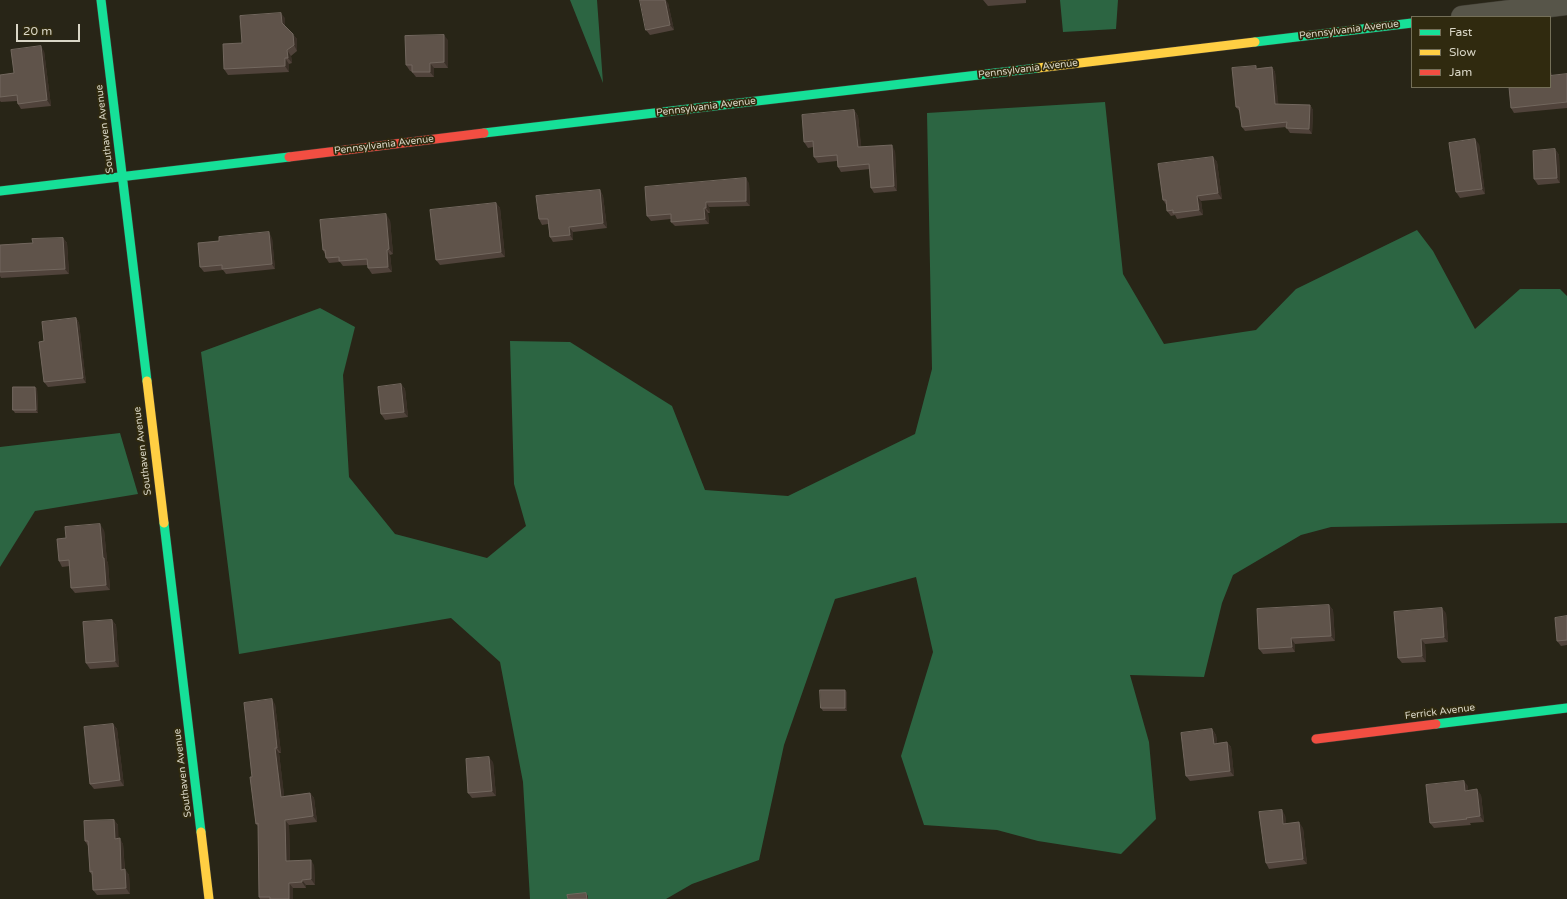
<!DOCTYPE html>
<style>
body{margin:0}
#map{position:relative;width:1567px;height:899px;overflow:hidden;background:#282517;font-family:"Varela Round",sans-serif}
canvas{display:block}
.legend{position:absolute;left:1411px;top:16px;width:140px;height:72px;box-sizing:border-box;background:#302a0f;border:1px solid #746f58;margin:0;padding:5px 7px;list-style:none;font-size:12px;color:#d9d6c6}
.legend li{display:flex;align-items:center;gap:8px;height:20px}
.legend b{width:20px;border:1px solid #746f58}
.scale{position:absolute;left:16px;top:24px;width:64px;height:18px;box-sizing:border-box;border:2px solid #d9d6c6;border-top:0;padding-left:5px;font-size:12px;line-height:14px;white-space:nowrap;color:#d9d6c6;-webkit-text-stroke:3px #302a0f;paint-order:stroke}
</style>
<div id="map">
<canvas width="1567" height="899"></canvas>
<ul class="legend">
<li><b style="height:5px;background:#16e098"></b>Fast</li>
<li><b style="height:5px;background:#ffcf43"></b>Slow</li>
<li><b style="height:5px;background:#f24e42"></b>Jam</li>
</ul>
<div class="scale">20 m</div>
</div>
<script>
const ctx = document.querySelector('canvas').getContext('2d');
ctx.lineJoin = 'round';
function fillPath(path, color) {
  ctx.fillStyle = color;
  ctx.fill(path, 'evenodd');
}
function trace(path, color, width, dash) {
  ctx.strokeStyle = color;
  ctx.lineWidth = width;
  ctx.lineCap = dash ? 'butt' : 'round';
  ctx.setLineDash(dash || []);
  ctx.stroke(path);
}
function label(font, color, halo, rows, align = 'center') {
  ctx.font = font + ' "Varela Round",sans-serif';
  ctx.lineWidth = 3.5;
  ctx.setLineDash([]);
  ctx.textBaseline = 'middle';
  ctx.strokeStyle = halo;
  ctx.fillStyle = color;
  for (const [text, x, y, turn = 0] of rows) {
    ctx.save();
    ctx.translate(x, y);
    ctx.rotate((+turn || 0) * Math.PI / 180);
    ctx.textAlign = isNaN(turn) ? turn : align;
    if (halo) ctx.strokeText(text, 0, 0);
    ctx.fillText(text, 0, 0);
    ctx.restore();
  }
}
fillPath(new Path2D(`
 M570 0H597L603 83Z
 M1060 0H1118L1116 29 1063 32Z
 M1105 102 1123 274 1164 344 1256 330 1296 289 1417 230 1433 251 1475 329 1520 289H1560L1567 296V523L1331 527 1301 535 1233 575 1222 603 1204 677 1130 675 1149 742 1156 819 1121 854 1038 841 997 830 924 825 901 756 933 652 916 577 835 599 784 745 759 860 692 884 666 899H530L523 782 500 662 451 618 239 654 201 352 320 308 355 327 343 375 349 477 395 534 487 558 526 526 514 484 510 341 570 342 672 406 705 490 788 496 915 434 932 369 927 113Z
 M120 433 138 494 35 511 0 567V447Z`), '#2c6542');
const street = new Path2D(`
 M1462 17 1567 4`);
const fast = new Path2D(`
 M101 0 147 381
 M1255 42 1412 23
 M484 133 1038 68
 M0 191 289 157
 M164 523 201 832
 M1436 724 1567 708`);
const slow = new Path2D(`
 M1038 68 1255 42
 M147 381 164 523
 M201 832 209 899`);
const jam = new Path2D(`
 M289 157 484 133
 M1316 739 1436 724`);
trace(street, '#413e34', 23);
trace(fast, '#413e34', 10);
trace(slow, '#413e34', 10);
trace(jam, '#413e34', 10);
trace(street, '#575549', 22);
trace(fast, '#16e098', 9);
trace(slow, '#ffcf43', 9);
trace(jam, '#f24e42', 9);
fillPath(new Path2D(`
 M983 0H1026V3L988 6Z
 M668 3 674 30 650 35 646 30Z
 M285 18V27L297 39V51L291 56 292 63 289 64V72L228 75 224 69 242 43Z
 M448 40V68H434V77H416L412 72V71H410L406 65Z
 M44 51 51 106 21 109 18 104 17 101 1 102 0 101V75L14 73Z
 M1272 67 1275 72 1278 105H1310L1313 110 1312 134 1290 133 1286 127 1245 131 1242 127 1240 112 1236 107 1258 68Z
 M1550 70 1551 72 1552 76 1567 74V108L1514 113 1511 108 1550 87Z
 M854 110 858 116 861 147 895 151 897 191 874 193 871 188 870 169 841 172 838 167 837 161 818 163 814 157 813 147 808 148 804 142Z
 M1479 144 1485 194 1460 198 1456 192Z
 M1555 149 1559 155 1560 183 1538 185 1534 179Z
 M1213 157 1217 162 1222 199 1201 201 1203 215 1177 219 1175 215 1171 216 1167 211V206L1163 200Z
 M749 183 750 206 709 207 710 213H708L709 224 675 226 671 222V219L651 221 647 216Z
 M600 190 603 196 607 228 573 232V240L553 242 550 237 548 224 542 225 539 219Z
 M496 203 500 208 505 257 440 265 436 260Z
 M390 220 393 254 390 255 392 272 372 274 368 268V265L343 266 340 262 329 263 326 258 325 254 323 250Z
 M63 238 67 243 69 274 1 278 0 276V245L33 243Z
 M272 238 275 269 226 274 223 270 204 272 200 267Z
 M76 318 79 323 86 383 48 387 44 382V341Z
 M401 384 405 389 408 417 385 420 381 414Z
 M35 387 37 389 38 413H15L13 410Z
 M104 530 107 561 108 563 110 590 75 593 71 588 70 566 62 567 59 561 66 538Z
 M1329 605 1333 610 1335 641 1295 644V652L1263 654 1259 649Z
 M1446 613 1448 642 1425 644 1426 662 1402 663 1398 658Z
 M1567 616V645L1561 646 1557 641Z
 M112 620 116 625 119 667 90 669 86 663Z
 M847 692V711H823L821 708Z
 M275 704 281 753H279L284 796 310 793 314 798 317 822 289 825 290 861 314 865 315 885H306V888H293V899H260L259 897 258 826 256 824 252 777Z
 M113 724 117 729 124 786 94 789 90 784Z
 M1212 729 1216 735 1217 743 1227 742 1231 747 1234 776 1190 781 1186 776Z
 M493 762 496 796 472 798 468 793Z
 M1468 786V790L1481 795 1484 822 1470 823 1471 825 1434 828 1430 823Z
 M1285 815 1286 824 1303 828 1307 864 1269 869 1266 863Z
 M114 820 118 825V838L123 844 125 870 129 875 130 894 97 895 93 890V876L90 872 88 846 85 841Z`), '#50433b');
fillPath(new Path2D(`
 M665 0H666L668 3 674 30 670 25Z
 M281 13 285 18V29L282 23Z
 M293 34 297 39V51L294 45Z
 M444 35 448 40V68L444 62Z
 M41 46 44 51 51 106 47 100Z
 M287 50 291 56 292 63 288 58Z
 M285 58 289 64V72L285 66Z
 M430 63 434 68V77L430 72Z
 M1272 67 1275 72 1279 109 1275 104Z
 M1550 70 1551 72 1552 82 1550 78Z
 M1310 105 1313 110 1312 134 1309 129Z
 M854 110 858 116 862 153 858 147Z
 M1475 139 1479 144 1485 194 1482 189Z
 M892 145 895 151 897 191 894 186Z
 M1555 149 1559 155 1560 183 1557 178Z
 M1213 157 1217 162 1222 199 1218 193Z
 M746 178 749 183 750 206 746 201Z
 M600 190 603 196 607 228 603 223Z
 M1197 196 1201 201 1203 215 1199 210Z
 M706 202 709 207 710 213 706 208Z
 M496 203 500 208 505 257 501 252Z
 M704 208 708 213 709 224 705 219Z
 M386 214 390 220 393 254 389 249Z
 M569 227 573 232V240L570 235Z
 M269 232 272 238 275 269 272 264Z
 M63 238 67 243 69 274 65 269Z
 M387 250 390 255 392 272 388 267Z
 M76 318 79 323 86 383 83 378Z
 M401 384 405 389 408 417 404 412Z
 M35 387 37 389 38 413 36 410Z
 M100 524 104 530 107 561 108 563 110 590 106 585 103 558Z
 M1329 605 1333 610 1335 641 1331 636Z
 M1442 608 1446 613 1448 642 1444 637Z
 M112 620 116 625 119 667 115 661Z
 M1291 638 1295 644V652L1292 647Z
 M1421 639 1425 644 1426 662 1422 656Z
 M845 690 847 692V711L845 708Z
 M272 699 275 704 281 753 277 748Z
 M113 724 117 729 124 786 120 780Z
 M1212 729 1216 735 1218 749 1214 744Z
 M1227 742 1231 747 1234 776 1230 771Z
 M275 748 279 753 285 802 281 797Z
 M489 757 493 762 496 796 492 791Z
 M1464 781 1468 786V796L1465 791Z
 M1477 789 1481 795 1484 822 1480 816Z
 M310 793 314 798 317 822 313 816Z
 M1282 810 1285 815 1287 829 1283 824Z
 M114 820 118 825 119 844 115 839Z
 M285 820 289 825 290 866 286 861Z
 M1299 822 1303 828 1307 864 1303 859Z
 M120 838 123 844 125 875 121 870Z
 M311 860 314 865 315 885 311 879Z
 M125 869 129 875 130 894 126 888Z
 M302 880 306 885V888L302 882Z
 M289 883 293 888V899H289Z
 M586 893 588 896V899H587Z`), '#3a3027');
const building = new Path2D(`
 M640 0H665L670 25 646 30Z
 M281 13 282 23 293 34 294 45 287 50 288 58H285V66L224 69 223 44 242 43 240 16Z
 M444 35V62L430 63V72H412V65H406L405 36Z
 M41 46 47 100 18 104 17 95 0 97V75L14 73 11 50Z
 M1256 66V69L1272 67 1275 104 1310 105 1309 129 1286 128 1287 122 1242 127 1239 107H1236L1232 68Z
 M1567 74V102L1511 108 1509 87H1550V76Z
 M854 110 858 147 892 145 894 186 871 188 869 164 838 167 837 155 814 157 813 141 804 142 802 115Z
 M1475 139 1482 189 1456 192 1449 143Z
 M1555 149 1557 178 1534 179 1533 151Z
 M1213 157 1218 193 1197 196 1199 210 1173 213V210L1167 211 1166 200H1163L1158 164Z
 M746 178V201L706 202V208H704L705 219 671 222V214L647 216 645 187Z
 M600 190 603 223 569 227 570 235 550 237 548 219H539L536 196Z
 M496 203 501 252 436 260 430 210Z
 M386 214 389 249 387 250 388 267 368 268 367 259 339 261V257L326 258 325 250H323L320 220Z
 M269 232 272 264 222 269V265L200 267 198 243 219 241V237Z
 M63 238 65 269 0 272V245L33 243 32 239Z
 M76 318 83 378 44 382 39 342 44 341 42 322Z
 M401 384 404 412 381 414 378 387Z
 M13 387H35L36 410H13Z
 M100 524 103 558H104L106 585 71 588 69 560 59 561 57 539 66 538 65 527Z
 M1329 605 1331 636 1291 638 1292 647 1259 649 1257 609Z
 M1442 608 1444 637 1421 639 1422 656 1398 658 1394 612Z
 M1567 616V640L1557 641 1555 618Z
 M112 620 115 661 86 663 83 622Z
 M820 690H845V708H821Z
 M272 699 277 748H275L281 797 310 793 313 816 285 820 286 861 311 860V879L302 880V882L289 883V899H270V897H259L258 823 256 824 250 777H252L244 703Z
 M113 724 120 780 90 784 84 727Z
 M1212 729 1214 744 1227 742 1230 771 1186 776 1181 733Z
 M489 757 492 791 468 793 466 759Z
 M1464 781 1465 791 1477 789 1480 816 1466 818 1467 819 1430 823 1426 785Z
 M1282 810 1283 824 1299 822 1303 859 1266 863 1259 812Z
 M114 820 115 839 120 838 121 870 125 869 126 888 93 890 92 871 90 872 88 841H85L84 821Z
 M586 893 587 899H568L567 895Z`);
fillPath(building, '#5f534a');
trace(building, '#72675e', 1);
label('10px', '#d9d6c6', '#302a0f', [
 ["Pennsylvania Avenue",1349,30,-7],
 ["Pennsylvania Avenue",1028,69,-7],
 ["Pennsylvania Avenue",706,107,-7],
 ["Southaven Avenue",105,129,-97],
 ["Pennsylvania Avenue",384,145,-7],
 ["Southaven Avenue",143,451,-97],
 ["Ferrick Avenue",1440,712,-7],
 ["Southaven Avenue",183,773,-97]
]);
</script>
